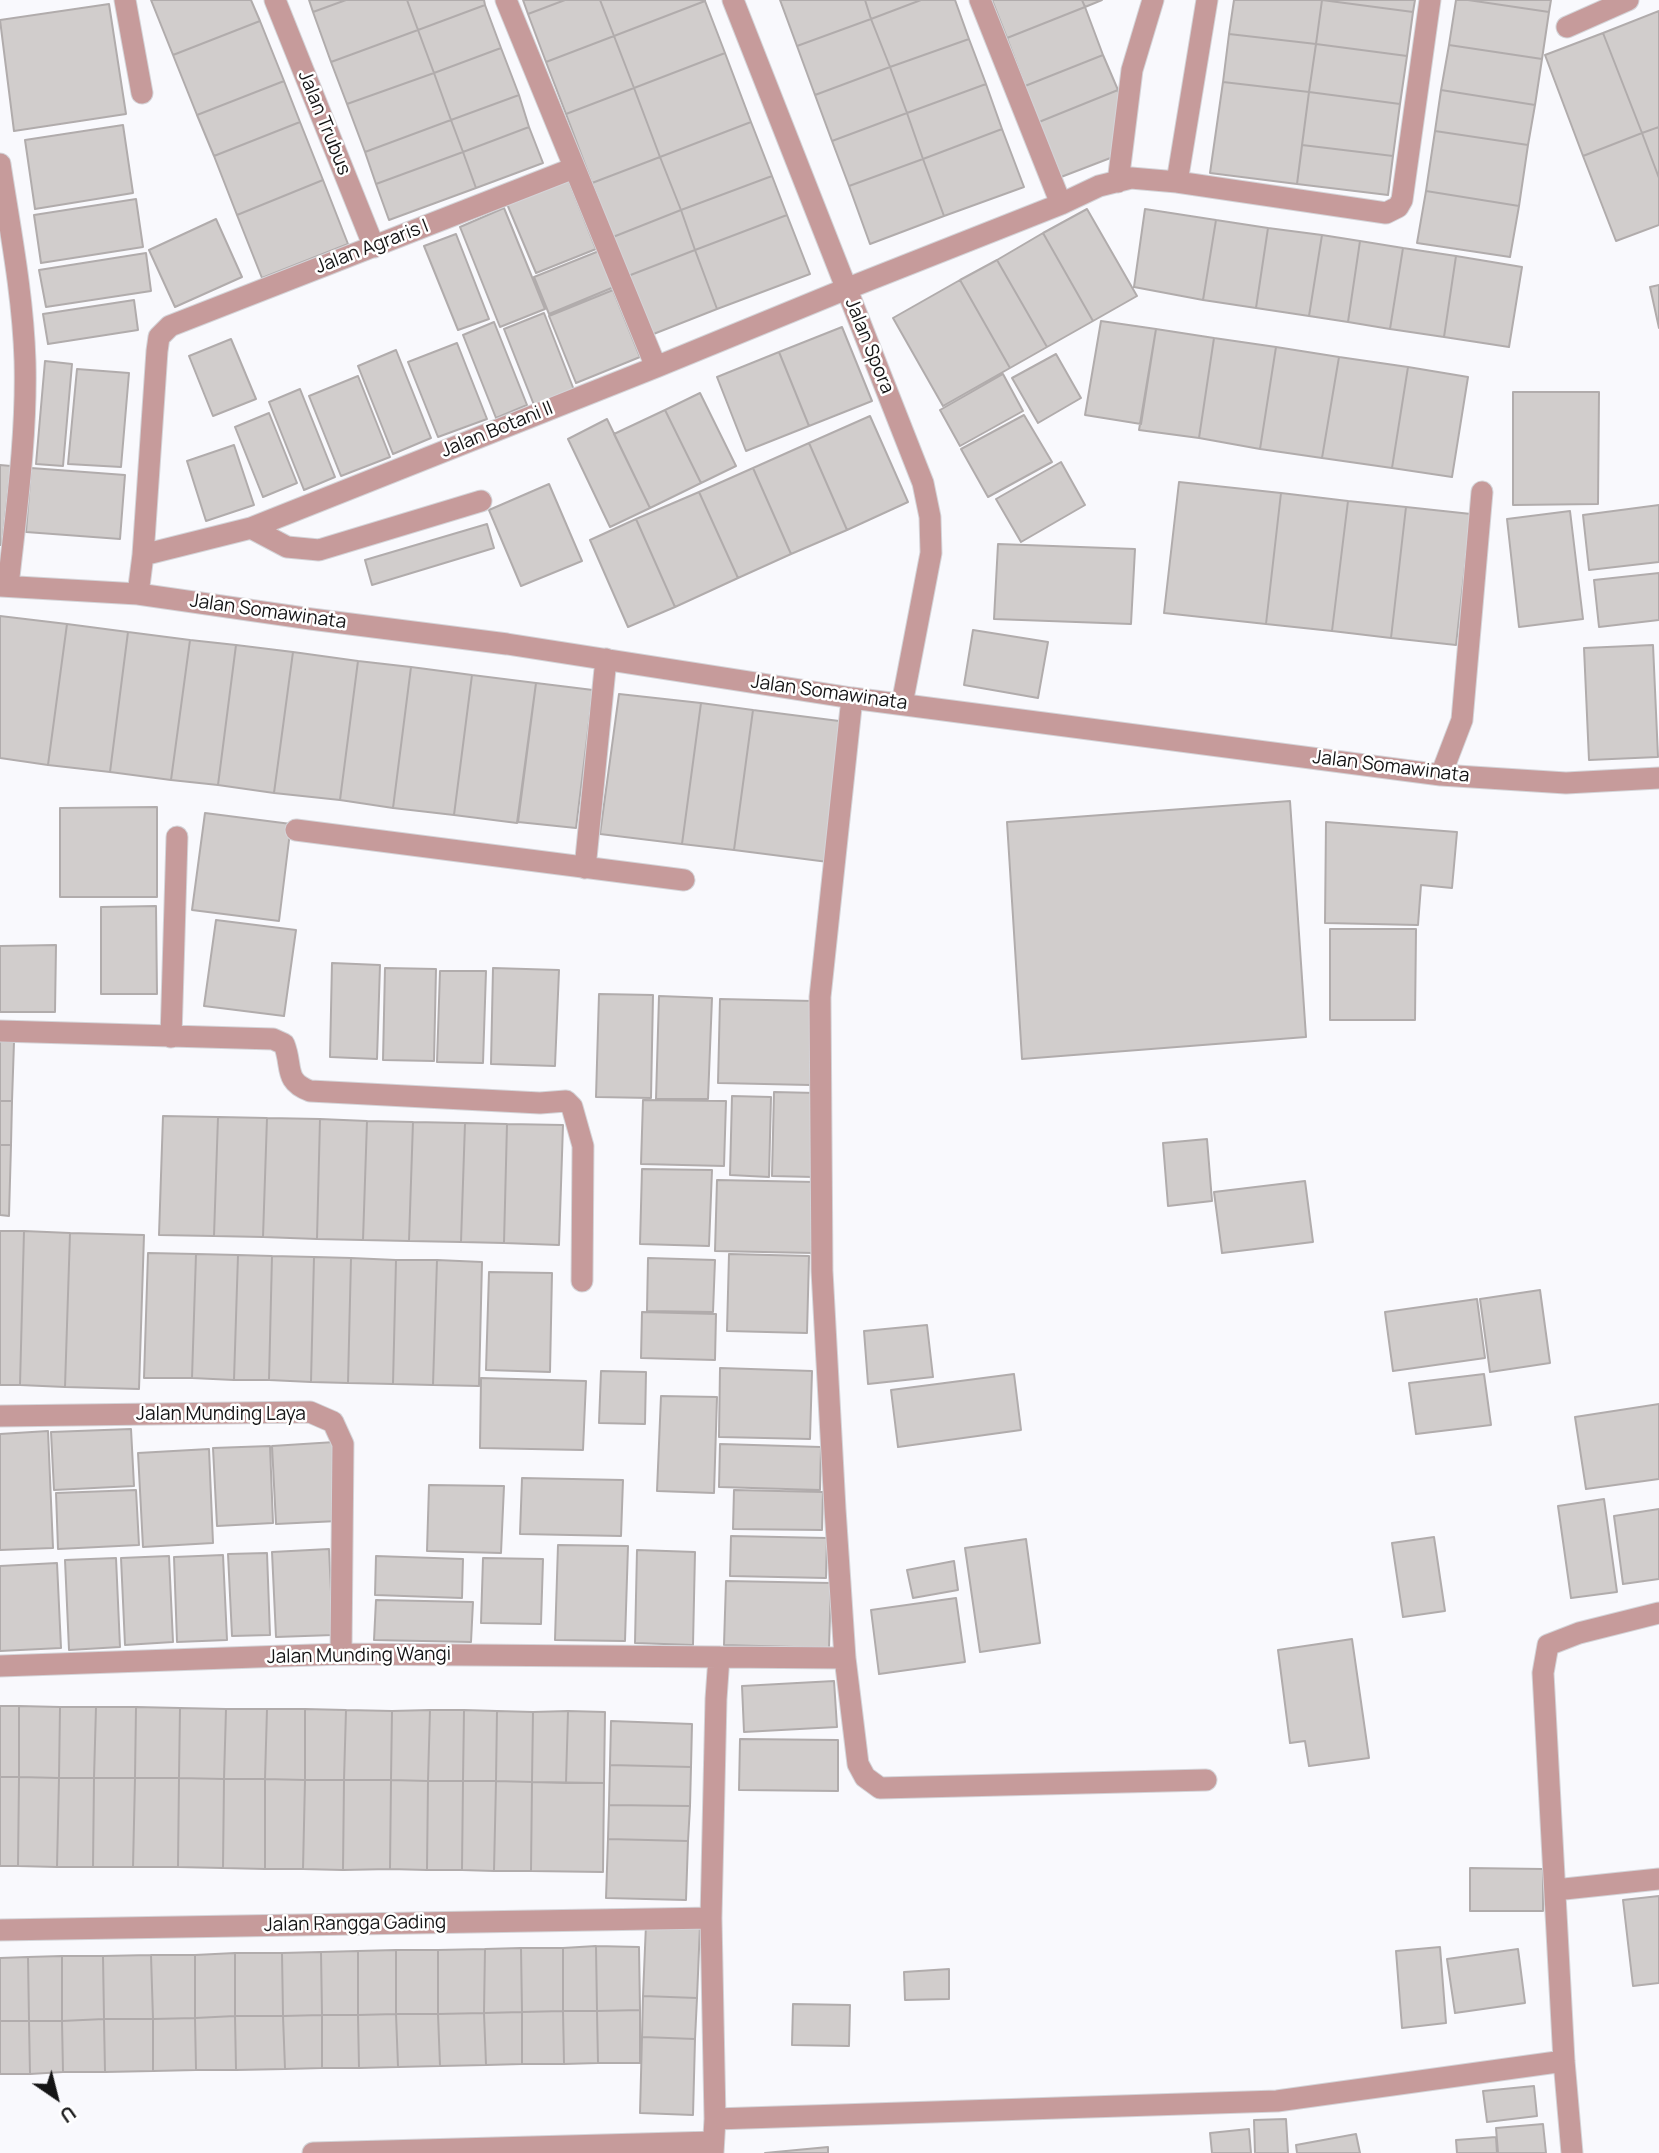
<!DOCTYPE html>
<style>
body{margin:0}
#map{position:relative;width:1659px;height:2153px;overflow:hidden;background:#f9f9fd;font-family:Manrope,sans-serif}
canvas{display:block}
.north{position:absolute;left:21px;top:2062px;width:70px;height:70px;-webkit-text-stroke:5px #fff;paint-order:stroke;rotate:145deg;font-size:19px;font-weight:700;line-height:28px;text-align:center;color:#141415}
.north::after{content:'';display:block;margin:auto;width:24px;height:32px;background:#141415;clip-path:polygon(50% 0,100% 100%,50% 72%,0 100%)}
</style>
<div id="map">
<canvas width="1659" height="2153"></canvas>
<div class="north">U</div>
</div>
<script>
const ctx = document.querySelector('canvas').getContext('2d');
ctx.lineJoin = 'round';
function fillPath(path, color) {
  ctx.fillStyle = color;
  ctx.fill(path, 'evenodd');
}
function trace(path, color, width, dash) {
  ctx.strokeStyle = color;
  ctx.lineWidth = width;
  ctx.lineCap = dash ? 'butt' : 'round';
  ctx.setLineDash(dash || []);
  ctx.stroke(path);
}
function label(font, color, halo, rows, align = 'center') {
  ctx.font = font + ' Manrope,sans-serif';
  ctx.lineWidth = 5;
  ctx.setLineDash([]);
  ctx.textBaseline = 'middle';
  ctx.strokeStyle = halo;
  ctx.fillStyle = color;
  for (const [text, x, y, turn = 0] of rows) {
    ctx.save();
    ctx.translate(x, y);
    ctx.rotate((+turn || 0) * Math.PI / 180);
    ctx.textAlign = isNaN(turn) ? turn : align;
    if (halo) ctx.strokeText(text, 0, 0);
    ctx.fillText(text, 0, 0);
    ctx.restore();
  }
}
const building = new Path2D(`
 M151 0H251L260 21 173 55Z
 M309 0H346L313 12Z
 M346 0H407L418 30 331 62 313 12Z
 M407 0H484L485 5 418 30Z
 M523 0H565L528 14Z
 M565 0H600L614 36 546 62 528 14Z
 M600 0H705V1L614 36Z
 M780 0H865L871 19 797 46Z
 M865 0H921L871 19Z
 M921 0H955L969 39 890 67 871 19Z
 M992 0H1082L1085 7 1007 38Z
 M1082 0H1102L1085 7Z
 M1234 0H1322L1316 44 1229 34Z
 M1322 0 1413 12 1407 56 1316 44Z
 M1322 0H1415L1413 12Z
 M1456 0H1468L1549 12 1542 59 1449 45Z
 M1468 0H1551L1549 12Z
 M705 1 725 53 634 88 614 36Z
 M109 4 126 114 14 131 0 20Z
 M485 5 501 48 434 73 418 30Z
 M1085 7 1103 55 1025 86 1007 38Z
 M1659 11V127L1642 133 1603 33Z
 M871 19 890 67 815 95 797 46Z
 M260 21 284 81 197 115 173 55Z
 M418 30 434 73 347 104 331 62Z
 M1603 33 1642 133 1583 156 1545 55Z
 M1229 34 1316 44 1309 92 1223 82Z
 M614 36 634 88 566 114 546 62Z
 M969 39 986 84 907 113 890 67Z
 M1316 44 1407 56 1400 104 1309 92Z
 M1449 45 1542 59 1535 105 1441 90Z
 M501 48 519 95 451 120 434 73Z
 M725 53 751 122 660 157 634 88Z
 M1103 55 1118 90 1039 122 1025 86Z
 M890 67 907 113 832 141 815 95Z
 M434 73 451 120 365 152 347 104Z
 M284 81 300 122 214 156 197 115Z
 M1223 82 1309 92 1297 184 1210 173Z
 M986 84 1002 129 923 159 907 113Z
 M634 88 660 157 592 183 566 114Z
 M1118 90 1121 100 1113 157 1061 177 1039 122Z
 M1441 90 1535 105 1528 145 1435 131Z
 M1309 92 1400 104 1393 156 1302 145Z
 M519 95 529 127 463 152 451 120Z
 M907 113 923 159 849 186 832 141Z
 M451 120 463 152 376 184 365 152Z
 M300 122 323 180 237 215 214 156Z
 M751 122 772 176 681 210 660 157Z
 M123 125 133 193 35 209 25 140Z
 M529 127 543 163 476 188 463 152Z
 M1659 127V178L1642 133Z
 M1002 129 1024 187 944 216 923 159Z
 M1435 131 1528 145 1519 206 1426 191Z
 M1642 133 1659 178V225L1616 241 1583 156Z
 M1302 145 1393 156 1388 195 1297 184Z
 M463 152 476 188 389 220 376 184Z
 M660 157 681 210 613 237 592 183Z
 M923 159 944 216 870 244 849 186Z
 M772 176 787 215 695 250 681 210Z
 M568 179 596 249 536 273 507 204Z
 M323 180 348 244 262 278 237 215Z
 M1426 191 1519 206 1510 257 1417 243Z
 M136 199 143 247 41 263 34 215Z
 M504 208 545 309 500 327 460 227Z
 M1087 209 1137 296 1093 321 1043 233Z
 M1145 209 1216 220 1203 300 1134 287Z
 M681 210 695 250 628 276 613 237Z
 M787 215 810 274 717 309 695 250Z
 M216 219 242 277 175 307 149 250Z
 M1216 220 1268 228 1256 308 1203 300Z
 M1268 228 1322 235 1309 316 1256 308Z
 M1043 233 1093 321 1047 347 997 260Z
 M456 234 489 319 458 330 424 246Z
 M1322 235 1360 241 1348 322 1309 316Z
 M1360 241 1403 248 1390 329 1348 322Z
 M1403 248 1456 256 1444 337 1390 329Z
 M695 250 717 309 651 335 628 276Z
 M599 251 614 287 549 314 534 277Z
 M146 253 151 291 46 307 39 270Z
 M1456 256 1522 267 1509 347 1444 337Z
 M997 260 1047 347 1010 368 960 280Z
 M960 280 1010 368 943 406 893 318Z
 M1659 285V328L1650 287Z
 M613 290 640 357 576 383 549 316Z
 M134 300 138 330 48 344 43 314Z
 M544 313 574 390 534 405 504 329Z
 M1101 321 1156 329 1141 424 1085 415Z
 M494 322 527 405 496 418 463 335Z
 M842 327 872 401 809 426 779 352Z
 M1156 329 1214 338 1199 438 1139 430Z
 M1214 338 1276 347 1260 449 1199 438Z
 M231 339 256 399 213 416 189 356Z
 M457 343 487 419 438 437 408 362Z
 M1276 347 1339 357 1322 458 1260 449Z
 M396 350 431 438 393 454 358 366Z
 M779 352 809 426 746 451 717 377Z
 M1056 354 1081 398 1038 423 1012 378Z
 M1339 357 1408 367 1392 468 1322 458Z
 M45 361 72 364 63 466 36 464Z
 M1408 367 1468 377 1452 477 1392 468Z
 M77 369 129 373 121 467 68 464Z
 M1003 374 1023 411 960 446 940 410Z
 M358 376 390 457 341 476 309 396Z
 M300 389 335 477 304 490 269 402Z
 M1513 392H1599L1598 504 1513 505Z
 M700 393 736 466 701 483 665 410Z
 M665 410 701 483 650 508 614 434Z
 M269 413 297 483 263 497 235 427Z
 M1024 415 1052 462 988 497 961 449Z
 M870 416 908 502 847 530 809 443Z
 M607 419 650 508 610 527 568 439Z
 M809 443 847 530 791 554 753 468Z
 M234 445 254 505 206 521 187 461Z
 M1061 462 1085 505 1021 542 996 499Z
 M0 465 11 466 2 545H0Z
 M31 468 125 475 120 539 26 532Z
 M753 468 791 554 738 578 699 492Z
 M1179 482 1281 493 1266 624 1164 613Z
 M549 484 582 561 521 586 489 510Z
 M699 492 738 578 675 607 636 519Z
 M1281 493 1348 501 1332 631 1266 624Z
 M1348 501 1406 507 1391 638 1332 631Z
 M1659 505V562L1589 570 1583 515Z
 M1406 507 1471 514 1456 645 1391 638Z
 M1570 511 1583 619 1519 627 1507 519Z
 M636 519 675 607 628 627 590 540Z
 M487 524 494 548 372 585 365 560Z
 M998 544 1135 549 1131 624 994 619Z
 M1659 573V620L1599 627 1594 580Z
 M0 616 67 624 48 765 0 758Z
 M67 624 128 632 110 772 48 765Z
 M973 630 1048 642 1038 698 964 685Z
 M128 632 190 640 171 780 110 772Z
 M190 640 236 645 218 785 171 780Z
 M236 645 293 652 274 793 218 785Z
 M1653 645 1658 757 1589 760 1584 648Z
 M293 652 358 661 340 800 274 793Z
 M358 661 411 667 393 808 340 800Z
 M411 667 472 675 454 815 393 808Z
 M472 675 536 683 517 823 454 815Z
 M536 683 593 690 576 828 518 822Z
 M619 694 701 703 682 844 600 834Z
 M701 703 753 710 734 850 682 844Z
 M753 710 847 722 828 862 734 850Z
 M1290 801 1306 1037 1022 1059 1007 822Z
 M157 807V897H60V808Z
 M205 813 291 824 279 921 192 910Z
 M1326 822 1457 832 1452 888 1421 885 1418 925 1325 923Z
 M156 906 157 994H101V907Z
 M216 920 296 930 284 1016 204 1006Z
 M1330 929H1416L1415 1020H1330Z
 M56 945 55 1012H0V946Z
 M332 963 380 965 377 1059 330 1057Z
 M385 968 436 969 434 1061 383 1060Z
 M493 968 559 970 555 1066 491 1064Z
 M440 971H486L483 1063 437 1062Z
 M599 994 653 995 651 1098 596 1097Z
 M659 996 712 998 708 1099H656Z
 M720 999 813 1001 810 1085 718 1083Z
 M0 1041 14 1042 12 1101H0Z
 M774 1092 816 1093 813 1177 772 1176Z
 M732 1096 771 1097 769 1177 730 1175Z
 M643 1100 726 1101 724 1166 641 1164Z
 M0 1101H12L11 1145H0Z
 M163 1116 218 1117 214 1236 159 1235Z
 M218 1117 267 1118 263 1237 214 1236Z
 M267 1118 320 1119 317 1239 263 1237Z
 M320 1119 367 1121 363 1240 317 1239Z
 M367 1121 413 1122 409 1241 363 1240Z
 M413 1122 465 1123 461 1242 409 1241Z
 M465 1123 507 1124 504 1243 461 1242Z
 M507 1124 563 1125 559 1245 504 1243Z
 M1207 1139 1212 1201 1168 1206 1163 1143Z
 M0 1145H11L9 1216 0 1215Z
 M642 1169 712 1170 709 1246 640 1244Z
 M717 1180 815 1182 813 1253 715 1251Z
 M1305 1181 1313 1242 1222 1253 1214 1192Z
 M0 1231H24L20 1385H0Z
 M24 1231 70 1233 65 1387 20 1385Z
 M70 1233 144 1235 139 1389 65 1387Z
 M148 1253 196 1254 192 1378H144Z
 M196 1254 238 1255 234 1380 192 1378Z
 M729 1254 809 1256 807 1333 727 1331Z
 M238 1255 272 1256 269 1380H234Z
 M272 1256 314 1257 311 1382 269 1380Z
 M314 1257 351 1258 348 1383 311 1382Z
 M351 1258 396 1260 393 1384 348 1383Z
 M648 1258 715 1260 713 1312 647 1311Z
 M396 1260H437L433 1385 393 1384Z
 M437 1260 482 1262 479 1386 433 1385Z
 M489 1272 552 1273 550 1372 486 1370Z
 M1540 1290 1550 1363 1490 1372 1480 1299Z
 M1477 1299 1485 1358 1393 1371 1385 1312Z
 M642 1312 716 1314 715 1360 641 1358Z
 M927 1325 933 1377 868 1384 864 1331Z
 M720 1368 812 1371 810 1439 719 1437Z
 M601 1371 646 1372 645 1424 599 1423Z
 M1014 1374 1021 1430 898 1447 891 1390Z
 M1484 1374 1491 1425 1416 1434 1409 1383Z
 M481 1378 586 1381 583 1450 480 1448Z
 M661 1396 717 1397 714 1493 657 1491Z
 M1659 1404V1479L1586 1489 1575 1417Z
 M131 1429 134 1486 54 1490 51 1432Z
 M48 1431 53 1548 0 1550V1434Z
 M335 1442 338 1521 276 1524 272 1446Z
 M720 1444 821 1447 820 1490 719 1487Z
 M270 1446 273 1523 217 1526 213 1448Z
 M209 1449 213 1543 143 1547 138 1453Z
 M522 1478 623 1480 621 1536 520 1534Z
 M429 1485 504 1486 501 1553 427 1551Z
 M136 1490 139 1545 58 1549 56 1493Z
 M734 1490 823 1492 822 1530 733 1529Z
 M1604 1499 1617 1592 1571 1598 1558 1506Z
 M1659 1509V1579L1623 1584 1614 1516Z
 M731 1536 827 1538 826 1578 730 1576Z
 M1434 1537 1445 1611 1403 1617 1392 1543Z
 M1026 1539 1040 1643 980 1652 965 1548Z
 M558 1545 628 1546 625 1641 555 1640Z
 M329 1549 333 1635 276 1637 272 1552Z
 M637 1550 695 1552 693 1645 635 1643Z
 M267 1553 270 1635 232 1636 228 1554Z
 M223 1555 227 1640 177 1642 174 1557Z
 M169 1556 173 1642 125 1645 121 1558Z
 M376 1556 463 1559 462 1598 375 1595Z
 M116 1558 120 1647 69 1650 65 1560Z
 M483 1558 543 1559 541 1624 481 1623Z
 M954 1561 958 1590 913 1598 907 1570Z
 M57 1563 61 1648 0 1651V1566Z
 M726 1581 831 1583 829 1648 724 1645Z
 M956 1598 965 1662 879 1674 871 1610Z
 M376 1600 473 1602 471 1642 374 1640Z
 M1352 1639 1369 1758 1309 1766 1305 1741 1290 1743 1278 1650Z
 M834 1681 837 1727 744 1732 742 1686Z
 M0 1706H19V1777H0Z
 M19 1706 60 1707 59 1778 19 1777Z
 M60 1707H96L94 1778H59Z
 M96 1707H136L135 1778H94Z
 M136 1707 180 1708 179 1778H135Z
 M180 1708 226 1709 224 1779 179 1778Z
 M226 1709H267L265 1779H224Z
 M267 1709H305V1780L265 1779Z
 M305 1709 346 1710 344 1780H305Z
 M346 1710 392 1711 391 1780H344Z
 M430 1710 428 1781 391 1780 392 1711Z
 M430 1710H464L463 1781H428Z
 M464 1710 497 1711 496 1781H463Z
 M497 1711 533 1712 532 1782 496 1781Z
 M568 1711 566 1783 532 1782 533 1712Z
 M568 1711 605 1712 604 1783H566Z
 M611 1721 692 1724 691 1767 610 1765Z
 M740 1739 838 1740V1791L739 1790Z
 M610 1765 691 1767 690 1806 609 1805Z
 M0 1777H19L18 1866H0Z
 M19 1777 59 1778 57 1867 18 1866Z
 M59 1778H94L93 1867H57Z
 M94 1778H135L133 1867H93Z
 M135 1778H179L178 1867H133Z
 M179 1778 224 1779 223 1868 178 1867Z
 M224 1779H265V1869L223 1868Z
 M265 1779 305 1780 303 1869H265Z
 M305 1780H344L343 1870 303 1869Z
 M344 1780H391L390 1869 343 1870Z
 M391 1780 428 1781 427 1870 390 1869Z
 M428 1781H463L462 1870H427Z
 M463 1781H496L494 1871 462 1870Z
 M496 1781 532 1782 531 1871H494Z
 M532 1782 604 1783 603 1872 531 1871Z
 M609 1805 690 1806 688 1841 608 1839Z
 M608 1839 688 1841 686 1900 606 1898Z
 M1470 1868 1543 1869V1911H1470Z
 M1659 1896V1983L1633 1986 1623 1900Z
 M646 1924 700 1925 697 1998 643 1996Z
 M596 1946 597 2011H563V1948Z
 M596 1946 639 1947 640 2010 597 2011Z
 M1440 1947 1446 2023 1402 2028 1396 1951Z
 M521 1948 522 2012 484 2013 485 1949Z
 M521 1948H563V2011L522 2012Z
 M485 1949 484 2013 438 2014V1950Z
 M1518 1949 1525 2003 1455 2013 1447 1959Z
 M396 1950V2014L358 2015V1951Z
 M396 1950H438V2014H396Z
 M358 1951V2015H322L321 1952Z
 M321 1952 322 2015 283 2016 282 1953Z
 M235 1953V2016L195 2018V1955Z
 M235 1953H282L283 2016H235Z
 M151 1955 153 2019H104L103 1956Z
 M151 1955H195V2018L153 2019Z
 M62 1956V2021H29L28 1957Z
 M62 1956H103L104 2019 62 2021Z
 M28 1957 29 2021H0V1958Z
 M949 1969V1999L905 2000 904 1972Z
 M643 1996 697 1998 695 2039 642 2037Z
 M793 2004 850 2005 849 2046 792 2045Z
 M640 2010V2063H598L597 2011Z
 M563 2011 564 2064H522V2012Z
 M563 2011H597L598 2063 564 2064Z
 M522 2012V2064L486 2065 484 2013Z
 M484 2013 486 2065 440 2066 438 2014Z
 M396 2014 398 2067 359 2068 358 2015Z
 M396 2014H438L440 2066 398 2067Z
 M322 2015V2068L285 2069 283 2016Z
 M322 2015H358L359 2068H322Z
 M235 2016 236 2070H196L195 2018Z
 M235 2016H283L285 2069 236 2070Z
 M195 2018 196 2070 153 2071V2019Z
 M104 2019 105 2072H63L62 2021Z
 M104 2019H153V2071L105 2072Z
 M0 2021H29L30 2074H0Z
 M29 2021H62L63 2072 30 2074Z
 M642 2037 695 2039 693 2115 640 2113Z
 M1534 2086 1537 2116 1487 2122 1483 2091Z
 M1286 2119 1288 2153H1255L1254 2120Z
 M1543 2124 1546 2153H1498L1496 2128Z
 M1249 2129 1251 2153H1212L1210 2133Z
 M1356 2134 1360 2153H1297L1296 2145Z
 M1496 2137 1497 2153H1457L1456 2140Z
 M828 2147V2153H765Z`);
fillPath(building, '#d1cdcc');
trace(building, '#b1acac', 2);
const street = new Path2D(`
 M125 0 142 93
 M275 0 374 247
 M506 0 656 367
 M733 0 923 483 930 517 931 553 902 704
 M980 0 1061 204
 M1567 27 1628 0
 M0 164C10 229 23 295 25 361 27 437 16 512 8 586
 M1118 182 1132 70 1153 0
 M1177 182 1207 0
 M251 528 287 547 319 550 481 501
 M143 555 251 528 656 367 846 289 1061 204 1099 186 1131 178 1177 182 1386 213 1398 207 1402 200 1430 0
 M0 586 138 594 311 619 507 644 852 698 1441 775 1566 783 1659 778
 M138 594 143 555 157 351 159 337 170 326 574 168
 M852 698 820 997 822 1271 835 1509 845 1658 858 1764 865 1777 880 1788 1206 1780
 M1441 775 1462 720 1482 492
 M296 830 684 880
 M585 868 606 659
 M0 1031 273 1039 284 1044C293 1066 283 1081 310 1091L540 1103 566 1101 572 1107 583 1146 582 1281
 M171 1037 177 837
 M0 1416 310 1412 333 1422 343 1444 341 1654
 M0 1666 341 1654 845 1658
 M1555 1890 1659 1879
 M0 1930 711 1918
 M715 2119 1277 2101 1564 2061
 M313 2153 713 2142
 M713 2153 715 2119 711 1918 716 1699 719 1657
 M1572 2153 1564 2061 1543 1673 1548 1645 1579 1633 1659 1613`);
trace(street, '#d4d4d8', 23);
trace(street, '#c69b9b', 21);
label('19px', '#141415', '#fff', [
 ["Jalan Trubus",324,123,68],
 ["Jalan Agraris I",372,247,-21],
 ["Jalan Spora",869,346,68],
 ["Jalan Botani II",497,430,-22],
 ["Jalan Somawinata",268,612,8],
 ["Jalan Somawinata",829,693,8],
 ["Jalan Somawinata",1391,767,7],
 ["Jalan Munding Laya",221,1415],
 ["Jalan Munding Wangi",359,1656,-1],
 ["Jalan Rangga Gading",355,1924,-1]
]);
</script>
